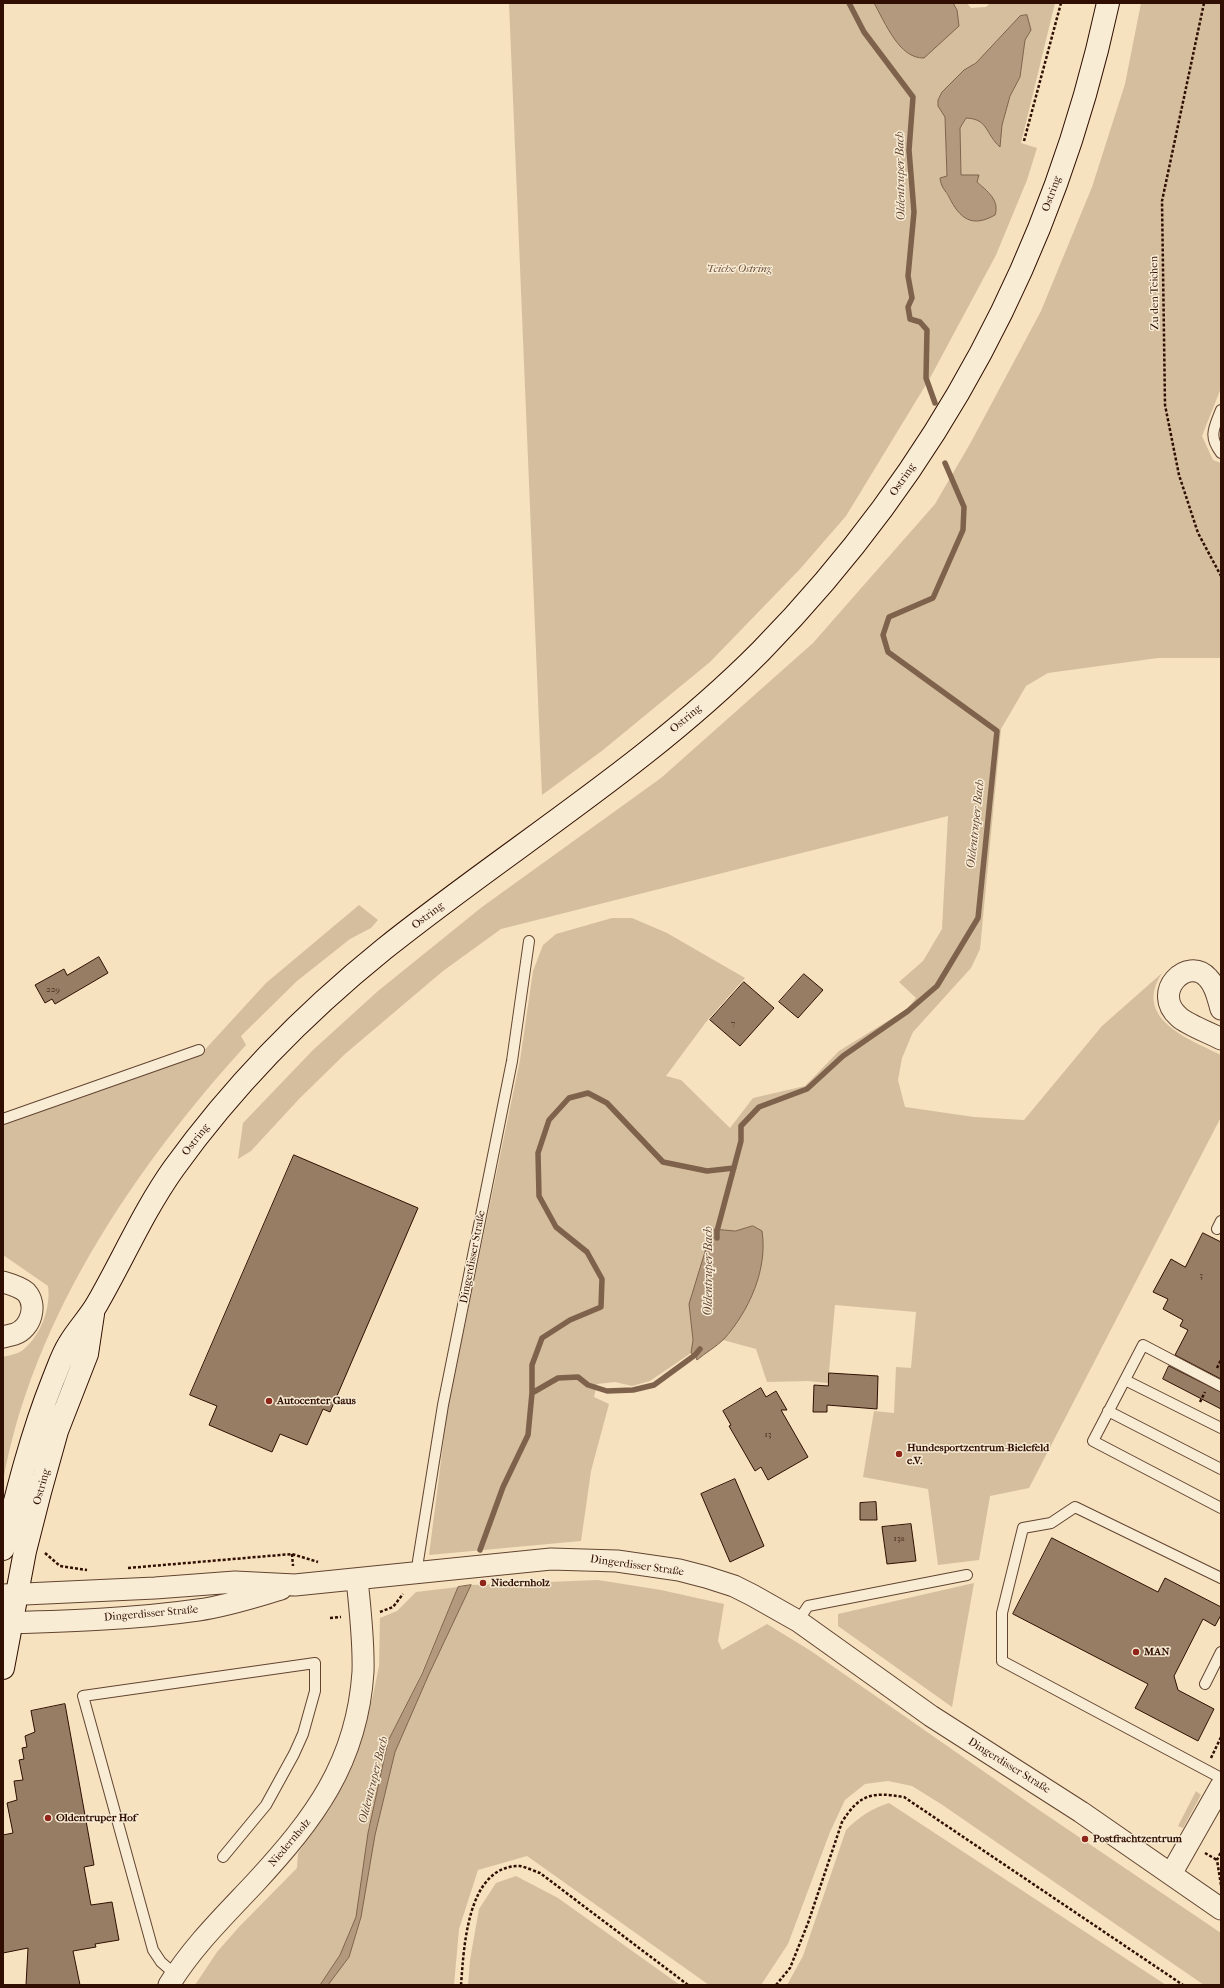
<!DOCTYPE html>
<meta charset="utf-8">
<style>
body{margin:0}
#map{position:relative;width:1224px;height:1988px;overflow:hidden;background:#f6e2be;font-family:"IM FELL French Canon",serif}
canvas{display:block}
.frame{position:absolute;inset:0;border:4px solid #300f02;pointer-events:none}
</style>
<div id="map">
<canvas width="1224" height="1988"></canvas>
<div class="frame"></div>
</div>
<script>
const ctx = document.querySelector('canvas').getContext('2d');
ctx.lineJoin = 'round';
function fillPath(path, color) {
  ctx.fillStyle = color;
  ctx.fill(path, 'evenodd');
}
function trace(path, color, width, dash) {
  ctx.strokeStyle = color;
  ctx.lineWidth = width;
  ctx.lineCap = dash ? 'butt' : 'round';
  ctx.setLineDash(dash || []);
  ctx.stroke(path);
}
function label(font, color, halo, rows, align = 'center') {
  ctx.font = font + ' "IM FELL French Canon",serif';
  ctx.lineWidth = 3;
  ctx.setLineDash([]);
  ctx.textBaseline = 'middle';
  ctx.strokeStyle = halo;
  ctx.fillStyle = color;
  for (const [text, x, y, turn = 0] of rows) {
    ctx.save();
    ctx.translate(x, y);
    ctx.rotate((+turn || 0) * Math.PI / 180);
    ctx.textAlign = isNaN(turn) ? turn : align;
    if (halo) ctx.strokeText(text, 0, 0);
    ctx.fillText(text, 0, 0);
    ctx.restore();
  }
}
fillPath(new Path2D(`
 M509 3H874C885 22 899 59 924 58L957 10 953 3H967L971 8 986 7 990 3H1055L1021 143 1037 148 1027 180 996 255 930 378 846 516 800 569 710 662 603 750 542 795ZM1031 30 1025 40 1020 77 1010 96 1002 125 1000 146C983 135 992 119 966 118L960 128 961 176 978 175 977 182 991 195 961 215 945 192 947 176 945 117 964 70Z
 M1141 3H1221V388L1202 436 1213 460 1221 463V658H1158L1048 673 1026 686 1001 729 980 949 971 968 913 1032 902 1058 898 1080 905 1107 974 1117 1024 1120 1102 1026 1162 973C1132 1019 1189 1039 1221 1055V1117L1029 1488 990 1496 979 1560 938 1565 928 1489 863 1477 874 1411 894 1413 896 1367 911 1368 916 1312 835 1305 828 1383 808 1381 767 1382 756 1349 723 1340 751 1298 753 1226 735 1231 712 1230 689 1304 693 1340 691 1353 650 1381 632 1386 615 1382 597 1384 594 1397 609 1404 591 1471 581 1541 429 1555 448 1406 520 1060 533 971 543 945 556 934 612 918H632L667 933 745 978 706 1022 666 1076 681 1080 730 1128 753 1098 805 1086 839 1051 907 1009 916 998 899 982 923 961 942 929 948 816 501 929 443 971 345 1054 299 1099 251 1151 238 1159 243 1123 313 1050 378 991 482 907 661 778 813 643 935 504 971 442 1041 311 1092 187 1125 84Z
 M359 905 378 920 371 928 350 939 297 981 241 1036 246 1045C136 1166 32 1318 3 1482V1357C10 1355 18 1354 23 1350 41 1335 51 1308 48 1286L3 1255V1125L200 1055 266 983Z
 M598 1580 661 1590 724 1604 718 1641 722 1650 767 1624 811 1651 1039 1810 1221 1933V1985H1204L941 1804 912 1786 888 1781 865 1784 845 1800 830 1832 788 1944 761 1985H709L527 1856 478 1870 459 1929 454 1985H328L349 1957 361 1917 375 1835 395 1752 429 1674 471 1585Z
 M974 1583 952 1707 838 1626V1614Z
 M458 1587 421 1674 388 1741 368 1833 356 1917 340 1955 320 1985H195L217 1952 239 1927 297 1868 298 1853 332 1805 357 1753 373 1695 379 1666 380 1618 397 1611 416 1592Z
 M1196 1791 1201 1795 1183 1828 1178 1826Z
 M889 1803 1166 1985H787L803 1956 846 1830C860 1816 871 1809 889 1803Z
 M516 1876 558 1898 680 1985H468L470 1960 479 1909 496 1883Z`), '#d4be9e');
const water = new Path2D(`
 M874 3H953L957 10 959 26 924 58C899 59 885 22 874 3Z
 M1027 15 1031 30 1025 40 1020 77 1010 96 1002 125 1000 147C985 134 989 119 966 118L960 128 961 175H979L977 182C987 191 1000 200 995 215 972 228 960 219 949 197 945 190 941 187 940 178L947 176 945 117 938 106V100L942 92 964 70 976 63 1020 16Z
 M753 1226 762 1231C768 1269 749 1311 724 1339 716 1347 705 1353 697 1360L695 1355 691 1353 693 1340 689 1304 712 1229 735 1231Z
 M471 1585 429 1674 395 1752 375 1835 361 1917 349 1957 328 1985H320L340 1955 356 1917 368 1833 388 1741 422 1674 458 1587Z`);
fillPath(water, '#b39a7e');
trace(water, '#7f624c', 1);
trace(new Path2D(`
 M849 3 864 32 913 97 909 150 914 212 908 276 912 298 908 307 910 319 920 322 927 330 926 378 935 403
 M717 1238V1231L741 1141V1126L759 1107 807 1089 843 1056 908 1011 937 986 978 918 997 731 888 652 883 635 889 617 933 598 963 530 964 507 945 463
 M532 1393V1365L542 1338 570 1320 601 1307 602 1279 587 1252 556 1227 539 1196 538 1153 549 1120 569 1098 588 1093 607 1103 663 1162 707 1171 734 1168
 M480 1550 503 1487 528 1435 532 1393 558 1378 578 1377 588 1385 607 1391 633 1390 654 1385 695 1355 700 1349`), '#7f624c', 5.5);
const building = new Path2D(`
 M99 957 108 973 55 1004 52 999 45 1003 35 985 64 969 67 975Z
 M804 974 823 990 798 1018 779 1002Z
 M744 982 774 1008 740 1046 710 1020Z
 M294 1155 418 1208 330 1412 323 1409 307 1445 280 1434 272 1452 209 1425 217 1406 190 1395Z
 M1203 1233 1221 1242V1379L1175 1355 1188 1330 1180 1326 1183 1320 1163 1309 1168 1299 1153 1292 1171 1259 1185 1267Z
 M1169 1366 1221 1392V1409L1163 1379Z
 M829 1373 878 1376 877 1409 827 1405V1412H813L814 1385 828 1386Z
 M761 1388 766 1397 776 1391 787 1410H781L808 1457 768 1480 761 1467 755 1471 729 1426 731 1425 723 1411Z
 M735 1479 764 1546 730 1562 701 1494Z
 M876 1502 877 1520H860V1503Z
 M911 1524 916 1561 887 1564 882 1527Z
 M1052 1538 1158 1592 1165 1578 1221 1607V1615L1215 1626 1203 1619 1174 1676 1178 1690 1214 1709 1198 1741 1135 1708 1148 1684 1013 1614Z
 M65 1704 94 1865 84 1867 91 1905 112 1902 119 1940 95 1944 96 1947 73 1951 80 1985H26L28 1948 3 1953V1835L13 1833 7 1803 17 1800 14 1781 23 1780 19 1760 24 1759 22 1748 27 1747 25 1736 35 1732 31 1711Z`);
fillPath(building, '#977d64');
trace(building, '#300f02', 1);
const service = new Path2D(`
 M1221 410C1214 428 1208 436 1221 453
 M3 1119 199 1050
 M1217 1229 1221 1221
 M1125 1380 1221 1428
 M1221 1386 1143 1345 1093 1441 1221 1508
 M1108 1411 1221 1469
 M418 1573V1561L443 1405 512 1061 529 941
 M1221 1578 1075 1507 1051 1523 1023 1528 1002 1613V1661L1221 1778
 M798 1621 808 1606 967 1575
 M1205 1684 1221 1652
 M176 1975 161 1962 153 1950 83 1696 315 1663V1691L303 1734 294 1754 266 1805 223 1857`);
const minor = new Path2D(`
 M1221 1009C1218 999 1216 986 1208 978 1188 955 1150 992 1179 1017 1188 1025 1210 1033 1221 1039
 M3 1282C10 1284 20 1287 26 1292 38 1305 31 1328 15 1334 11 1335 7 1336 3 1337
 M3 1595 155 1588 235 1582 295 1585 551 1559 617 1561 679 1570 706 1577 734 1586 752 1595 798 1621 931 1716 1081 1812 1221 1909
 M3 1623C66 1621 136 1619 198 1610 227 1606 254 1597 281 1589
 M1171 1874 1221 1786
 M169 1985C192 1947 225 1915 255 1883 314 1819 357 1763 363 1672 364 1641 360 1610 357 1579`);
const secondary = new Path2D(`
 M3 1549C17 1492 31 1435 53 1380 58 1368 62 1355 69 1344 77 1330 89 1318 97 1304 123 1259 144 1210 174 1168 233 1086 306 1012 384 949 509 849 648 765 761 651 940 468 1054 253 1108 3
 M3 1668 25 1551 40 1492 57 1431 87 1354 93 1314`);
trace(service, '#624431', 12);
trace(minor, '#624431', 23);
trace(secondary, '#300f02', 24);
trace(new Path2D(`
 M1204 3 1162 201 1165 405 1179 475 1198 533 1221 576
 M1024 141 1061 3
 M1217 1368 1221 1360
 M1200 1402 1205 1392
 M45 1553 60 1566 87 1570
 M292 1554 293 1566
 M128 1568 292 1554 318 1562
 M380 1612 393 1607 403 1594
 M330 1618 341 1617
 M1211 1758 1221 1737
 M1205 1853 1217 1860
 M1221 1885 1217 1860 1221 1852
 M461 1985C464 1947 467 1865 520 1866 526 1867 534 1871 540 1873L688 1985
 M776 1985 790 1968 808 1923 842 1822C860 1793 873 1792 904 1797L1183 1985`), '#300f02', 2.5, [3, 2]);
trace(service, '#f9ecd5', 10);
trace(minor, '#f9ecd5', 21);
trace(secondary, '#f9ecd5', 22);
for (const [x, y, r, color] of [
 [269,1401,4,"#8f2418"],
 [899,1454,4,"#8f2418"],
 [483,1583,4,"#8f2418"],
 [1136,1652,4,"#8f2418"],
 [48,1818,4,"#8f2418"],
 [1085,1839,4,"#8f2418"]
]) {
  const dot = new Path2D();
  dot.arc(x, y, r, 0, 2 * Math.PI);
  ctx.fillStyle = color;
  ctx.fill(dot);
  trace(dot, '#f9ecd5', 1.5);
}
label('9px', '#4a2a1a', null, [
 ["229",53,990],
 ["7",733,1024],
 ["3",1201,1276],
 ["13",768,1435],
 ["13a",899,1539]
]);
label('11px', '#300f02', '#f9ecd5', [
 ["Ostring",1052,194,-70],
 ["Zu den Teichen",1155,293,-91],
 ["Ostring",903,480,-56],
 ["Ostring",686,719,-40],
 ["Ostring",428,916,-37],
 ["Ostring",196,1140,-52],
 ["Dingerdisser Straße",473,1257,-79],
 ["Ostring",42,1487,-75],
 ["Dingerdisser Straße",637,1566,8],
 ["Dingerdisser Straße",151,1614,-5],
 ["Dingerdisser Straße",1009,1766,32],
 ["Niedernholz",290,1843,-50]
]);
label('italic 11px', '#694c39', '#f9ecd5', [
 ["Teiche Ostring",739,269]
]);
label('bold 11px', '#300f02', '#f9ecd5', [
 ["Autocenter Gaus",277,1401],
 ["Hundesportzentrum-Bielefeld",907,1448],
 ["e.V.",907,1461],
 ["Niedernholz",491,1583],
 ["MAN",1144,1652],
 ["Oldentruper Hof",56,1818],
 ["Postfrachtzentrum",1093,1839]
], 'left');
label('italic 12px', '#644734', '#f9ecd5', [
 ["Oldentruper Bach",901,176,-91],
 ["Oldentruper Bach",976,824,-84],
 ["Oldentruper Bach",709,1271,-90],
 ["Oldentruper Bach",374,1780,-76]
]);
</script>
